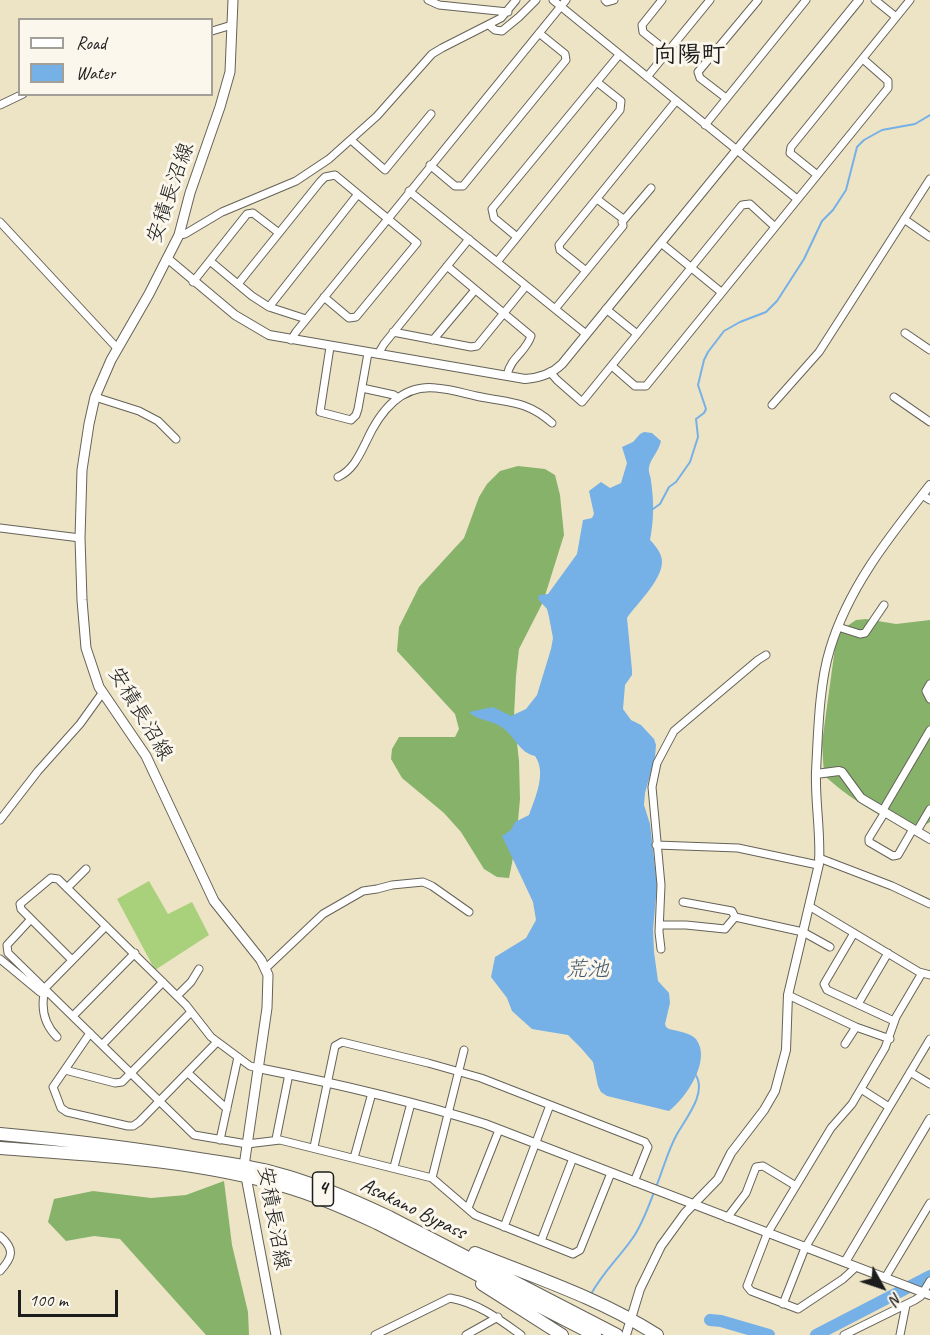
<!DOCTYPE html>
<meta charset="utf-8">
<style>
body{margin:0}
#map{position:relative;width:930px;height:1335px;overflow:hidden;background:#ede4c6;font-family:Caveat,sans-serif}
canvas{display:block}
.legend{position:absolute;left:18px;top:18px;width:195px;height:78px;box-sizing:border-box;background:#fbf7ec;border:2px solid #a29f99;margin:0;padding:8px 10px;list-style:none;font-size:18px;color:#1c1c1c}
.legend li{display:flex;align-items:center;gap:12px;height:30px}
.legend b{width:30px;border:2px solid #a29f99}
.north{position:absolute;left:852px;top:1257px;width:60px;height:60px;-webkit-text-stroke:4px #fbf7ec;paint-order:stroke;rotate:130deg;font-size:16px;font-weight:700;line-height:24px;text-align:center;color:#1c1c1c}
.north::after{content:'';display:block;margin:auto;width:21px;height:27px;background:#1c1c1c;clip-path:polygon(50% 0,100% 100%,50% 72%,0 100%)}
.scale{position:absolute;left:18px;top:1290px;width:100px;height:27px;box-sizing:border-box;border:3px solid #1c1c1c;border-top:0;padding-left:8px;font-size:18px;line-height:21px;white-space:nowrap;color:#1c1c1c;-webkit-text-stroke:4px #fbf7ec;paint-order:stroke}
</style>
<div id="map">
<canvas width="930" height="1335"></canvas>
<ul class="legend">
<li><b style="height:8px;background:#fff"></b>Road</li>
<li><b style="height:16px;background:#75b0e6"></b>Water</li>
</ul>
<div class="north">N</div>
<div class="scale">100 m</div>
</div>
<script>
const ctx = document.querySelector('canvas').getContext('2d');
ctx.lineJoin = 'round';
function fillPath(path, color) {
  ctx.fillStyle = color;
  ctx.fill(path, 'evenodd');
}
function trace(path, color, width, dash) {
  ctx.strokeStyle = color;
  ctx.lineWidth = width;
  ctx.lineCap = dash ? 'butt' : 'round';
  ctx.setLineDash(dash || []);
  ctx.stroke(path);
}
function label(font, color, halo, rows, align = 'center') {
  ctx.font = font + ' Caveat,"Klee One",sans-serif';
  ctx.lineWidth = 6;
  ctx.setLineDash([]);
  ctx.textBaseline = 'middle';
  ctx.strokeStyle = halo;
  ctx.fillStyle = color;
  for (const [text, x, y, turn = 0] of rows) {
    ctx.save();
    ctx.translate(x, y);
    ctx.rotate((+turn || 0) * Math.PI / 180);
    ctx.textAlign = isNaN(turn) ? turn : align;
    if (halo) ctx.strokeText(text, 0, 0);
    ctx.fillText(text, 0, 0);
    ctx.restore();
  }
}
fillPath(new Path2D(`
 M149 881 168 914 192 902 209 935 155 970 117 899Z`), '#a9d07a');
fillPath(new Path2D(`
 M518 466 545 469 555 475 560 495 564 535 543 602 519 649 516 676 514 716 519 761 520 799 516 843 509 878 497 877 484 869 461 832 444 813 402 778 391 759 392 749 399 737H455L459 729 455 714 397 651 399 627 419 587 464 538 479 497 487 484 500 471Z
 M866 619 896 624 930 620V822L916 830C890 825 843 794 824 775L822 743 837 633 856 620Z
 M224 1181 232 1245 248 1312 249 1335H206L120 1239 94 1236 66 1241 48 1222 54 1199 93 1191 151 1198 186 1195Z`), '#86b26a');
fillPath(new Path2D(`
 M644 432 652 433 661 441C659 451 651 458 649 467 648 473 651 476 651 481 654 501 654 520 650 540 654 544 659 550 661 556 668 575 637 603 627 618L632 670V675L625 685 623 709 631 720 641 725 654 739 656 745 655 757 645 793 644 805 650 824 657 885 653 930 654 952 658 981 669 993 670 1003 665 1024 666 1027 669 1029C677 1031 691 1033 696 1039 712 1060 686 1098 669 1111L607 1096 601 1092 598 1086 593 1062 581 1048 568 1035 532 1029 512 1011 507 998 491 977 495 957 526 938 536 920 533 902 502 836 511 830 515 822 529 815C535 798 547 773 535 756 520 753 515 737 503 728 493 720 478 721 469 712L493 707 511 716 526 709 537 695 551 649 553 638 549 617 547 609 538 599 539 595 548 594 577 554 583 520 592 518 594 514 589 491 601 482 610 488 621 483 627 463 622 447 633 442 640 434Z`), '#75b0e6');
trace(new Path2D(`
 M653 509 660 504 669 487 676 482 690 462 698 437 696 419 704 413 706 409 698 385 704 360 708 352 724 331 740 322 766 312 777 301 804 259 822 221 833 210 846 190 857 147 864 140 882 130 915 124 930 115
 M656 1187C663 1170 668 1150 677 1134 686 1118 708 1092 695 1074
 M590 1296C602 1273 618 1259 632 1239 642 1225 648 1208 654 1192`), '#75b0e6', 2);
trace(new Path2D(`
 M710 1320 721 1321 769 1335
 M816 1335 930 1276`), '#75b0e6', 12);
const minor = new Path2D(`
 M428 0 439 5 508 12
 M553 0 797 199
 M605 0 607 2 614 0
 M662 0 642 25 643 32 668 52
 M875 0 896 17
 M489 25 495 30 502 31 519 17 536 0
 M212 31 232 25
 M647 77 710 0
 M726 98 700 78 698 72 758 0
 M0 105 23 94
 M705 125 806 0
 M351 140 385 170 431 114
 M430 165 455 186H463L566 60 565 54 539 33
 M816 174 790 153 791 147 910 0
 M409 191 586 334
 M904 219 930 237
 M0 222 117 348
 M622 222 651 188
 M179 235 185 234 222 212 296 181 329 159 377 116 432 54 442 48 501 18 516 0
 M517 237 494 218 492 209 619 55
 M661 243 721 292
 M210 261 252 296 269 307 306 319
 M497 262 620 110 621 101 597 82
 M447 266 531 336C526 352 511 357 507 375
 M586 271 560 250 559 245 676 101
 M193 282 247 214 253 213 279 233
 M238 284 320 182 325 177 335 175 417 243 356 317 349 318 324 297
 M269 307 358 194
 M555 309 623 226 622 218 597 199
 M606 309 637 334
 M393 332 471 347 477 346 526 286
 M905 333 930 350
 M291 340 296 332 566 0
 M433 340 475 290
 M330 347 320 412 351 420 356 415 358 409 368 353
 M378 354 384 344 469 239
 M612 366 635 386H646L888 88V81L863 59
 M550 372 557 380 582 402 742 205 750 204 774 226
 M362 388 394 395 398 398
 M95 397 139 411 158 421 176 439
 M894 397 930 422
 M772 405 819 352 930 179
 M338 477C353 470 359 456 366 442 379 413 400 384 436 388 450 389 463 393 476 396 508 403 526 400 552 423
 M922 495 930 500
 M0 528 80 538
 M838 627 860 634 865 633 884 605
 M930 684 926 691 930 699
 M883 810 930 730
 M885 812 869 838V842L893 856 898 855 913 829
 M0 820 38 771 80 724 103 692
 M917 831 930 809
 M656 845 738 848 818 865
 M819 858 892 886 930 904
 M67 888 86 869
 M683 902 732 911 735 917 803 932 830 947
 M809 906 919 972 930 975
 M31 919 7 945 8 953 194 1135 247 1144 280 1140 432 1178 475 1215 573 1254 580 1250 611 1173
 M660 925H686L725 929 735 917
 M854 933 824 984 827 990 894 1021
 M661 949 659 932 661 885 652 787 657 763 674 731 758 660 766 655
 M0 959 40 992 44 994 48 993
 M72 960 21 909 20 904 51 878 58 879 186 1005 211 1037 250 1066 258 1068
 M266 968 323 914 363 891 377 889 392 885 423 882 432 886 469 912
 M44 989 106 926
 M44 994C41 1011 45 1025 57 1037
 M788 995 856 1027 890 1039
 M177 996 191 982 199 969
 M858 1004 888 953
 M73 1016 135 953
 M90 1033 53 1087 61 1108 67 1112 128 1126H133L139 1122 217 1042
 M845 1044 856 1027
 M102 1045 163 982
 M65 1070 115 1083 122 1082 191 1012
 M910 1072 930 1084
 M188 1073 227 1109
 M861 1089 889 1107
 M276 1139 289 1074
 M220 1140 238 1057
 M314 1147 335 1046 342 1042 428 1063 481 1078 645 1142 648 1147 634 1182
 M354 1158 372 1093
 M394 1167 411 1103
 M432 1178 464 1050
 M468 1208 499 1130
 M727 1218 746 1193 756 1167 763 1166 796 1186
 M504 1227 550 1105
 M0 1236C15 1249 13 1257 0 1271
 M541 1241 573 1158
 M856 1267 843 1279 798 1309 751 1291 747 1286 767 1234 831 1128 852 1104 885 1048 896 1017 922 973
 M885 1278 930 1203
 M783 1304 805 1248 930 1039
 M375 1335 450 1298C478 1303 499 1319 521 1335
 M466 1335 498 1317
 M844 1335 915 1300 921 1296 930 1281
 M900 1335 906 1305`);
const tertiary = new Path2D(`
 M167 258 235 315 269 335 525 379C539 378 552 374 562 364L859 0
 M816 774 839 771 842 772 861 798 930 839
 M258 1068C334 1083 411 1101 485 1124L930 1295
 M845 1262 930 1119
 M626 1335 640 1289 661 1246 685 1213 718 1179 731 1153 764 1110 775 1091 786 1050 788 995 819 864C821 833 815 803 816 772 818 735 819 684 830 649 849 586 890 536 930 485`);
const secondary = new Path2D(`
 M233 0 230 72 220 107 190 193 179 235 149 294 111 360 95 397 89 424 82 470 80 538 82 600 86 648 99 687 146 756 214 901 261 960 268 975 267 1008 244 1166 276 1335`);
const trunk = new Path2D(`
 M0 1134C67 1140 133 1148 199 1159 224 1163 250 1166 275 1173 314 1183 353 1200 389 1217L617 1335
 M0 1148C95 1155 192 1159 284 1186 316 1195 347 1209 377 1223L595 1335
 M475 1253C537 1278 601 1299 657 1335
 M482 1284 562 1335`);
trace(minor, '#656258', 9);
trace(tertiary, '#656258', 10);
trace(secondary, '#656258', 11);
trace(trunk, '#656258', 14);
trace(minor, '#fff', 7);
trace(tertiary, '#fff', 8);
trace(secondary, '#fff', 9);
trace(trunk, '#fff', 12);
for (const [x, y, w] of [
 [323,1189,21]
]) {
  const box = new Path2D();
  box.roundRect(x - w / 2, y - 17, w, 34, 4.5);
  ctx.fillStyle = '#fbf7ec';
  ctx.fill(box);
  trace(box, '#1c1c1c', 1.5);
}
label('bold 20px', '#1c1c1c', null, [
 ["4",323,1189]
]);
label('21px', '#1c1c1c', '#fbf7ec', [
 ["安積長沼線",171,193,-71],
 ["安積長沼線",140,714,59],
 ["Asakano Bypass",413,1209,26],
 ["安積長沼線",273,1218,80]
]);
label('italic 22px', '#40576d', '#fbf7ec', [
 ["荒池",587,970]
]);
label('bold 24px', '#1c1c1c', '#fbf7ec', [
 ["向陽町",689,56]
]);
</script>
